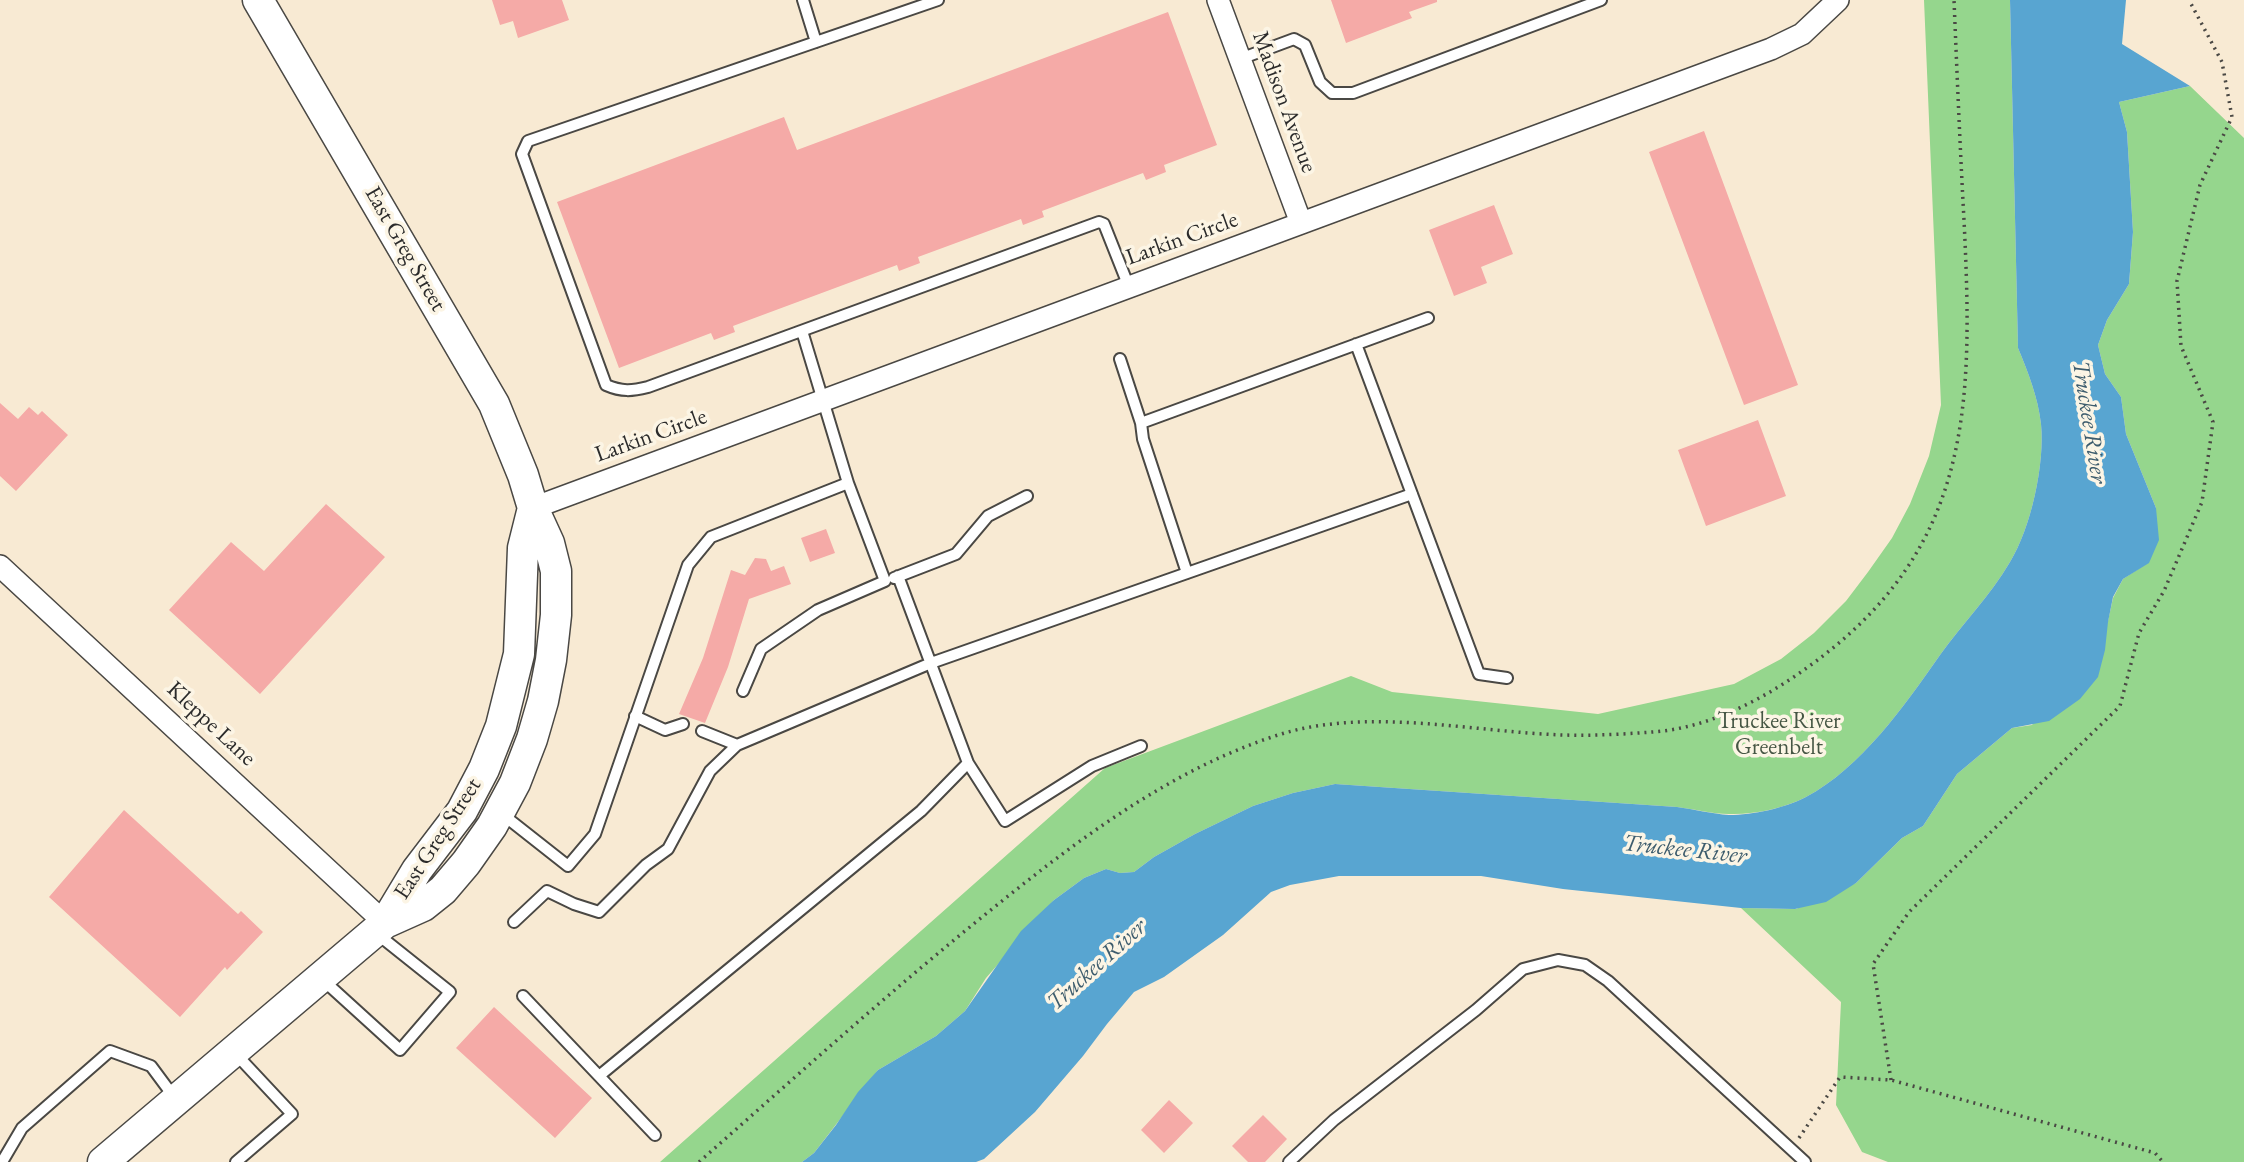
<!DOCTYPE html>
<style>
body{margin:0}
canvas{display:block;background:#f8ead3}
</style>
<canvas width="2244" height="1162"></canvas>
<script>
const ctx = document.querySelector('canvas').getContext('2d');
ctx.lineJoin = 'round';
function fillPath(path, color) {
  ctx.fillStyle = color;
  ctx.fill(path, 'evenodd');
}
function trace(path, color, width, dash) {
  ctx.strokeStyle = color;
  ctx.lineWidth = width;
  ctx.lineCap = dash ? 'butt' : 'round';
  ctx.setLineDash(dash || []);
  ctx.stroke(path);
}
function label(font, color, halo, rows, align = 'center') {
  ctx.font = font + ' "EB Garamond",serif';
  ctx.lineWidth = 7;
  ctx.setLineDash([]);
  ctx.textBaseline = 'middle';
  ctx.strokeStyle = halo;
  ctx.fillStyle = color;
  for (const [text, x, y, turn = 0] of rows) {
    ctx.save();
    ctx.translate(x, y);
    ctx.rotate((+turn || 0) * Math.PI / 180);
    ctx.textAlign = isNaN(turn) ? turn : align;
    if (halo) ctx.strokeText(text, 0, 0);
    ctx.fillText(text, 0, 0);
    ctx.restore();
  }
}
fillPath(new Path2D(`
 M1924 0H2010L2018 348C2028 372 2038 397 2041 424 2045 464 2031 528 2010 562 1990 596 1963 623 1940 655 1905 705 1861 768 1806 797 1785 808 1753 815 1729 814 1712 814 1694 809 1677 807L1335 784 1293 793 1253 806 1195 834 1154 857 1134 872 1120 873 1106 869 1084 878 1054 900 986 978 965 1011 936 1036 878 1070 814 1153 802 1162H660L1105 768 1351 676 1392 692 1598 714 1734 684 1781 659 1814 633 1846 601 1868 572 1892 538 1910 504 1929 456 1941 405Z
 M2190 86 2244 138V1162H1888L1862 1152 1836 1105 1841 1002 1741 908 1796 909 1856 883 1902 838 1923 826 1957 774 2012 728 2032 725 2108 621 2113 598 2123 579 2149 562 2156 508 2126 434 2121 397 2105 374 2098 345 2107 320 2129 284 2133 232 2127 132 2119 102Z`), '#95d68d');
fillPath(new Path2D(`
 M2010 0H2126L2122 44 2190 86 2119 102 2127 132 2133 232 2129 284 2107 320 2098 345 2105 374 2121 397 2126 434 2156 508 2159 540 2149 563 2123 579 2113 597 2108 622 2105 650 2098 677 2080 699 2049 721 2012 728 1957 774 1923 826 1902 838 1856 883 1826 902 1795 909 1741 908 1563 889 1481 876H1339L1290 885 1271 892 1223 935 1164 977 1134 992 1107 1024 1083 1056 1035 1112 984 1159 976 1162H802L814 1153 836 1125 858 1092 878 1070 936 1036 965 1011 1021 931 1054 900 1084 878 1106 869 1120 873 1134 872 1154 857 1195 834 1253 806 1293 793 1335 784 1677 807C1694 809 1712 814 1729 815 1753 815 1785 808 1806 797 1861 768 1905 705 1940 655 1963 623 1990 596 2010 562 2031 528 2045 464 2041 424 2038 397 2028 372 2018 348Z`), '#58a5d1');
fillPath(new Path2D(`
 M492 0H562L569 20 518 38 513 21 500 25Z
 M1331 0H1437V2L1409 12 1412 18 1346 43Z
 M1168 12 1217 145 1164 165 1166 172 1146 180 1143 173 1042 211 1044 217 1023 225 1021 219 918 257 920 263 899 271 897 265 733 326 735 332 714 340 711 333 619 368 557 202 784 117 797 150Z
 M1704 131 1798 385 1744 405 1649 152Z
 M1494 205 1513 254 1481 267 1487 283 1454 296 1429 230Z
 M0 403 18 419 29 407 38 415 42 411 68 435 16 491 0 476Z
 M1758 420 1786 496 1706 526 1678 450Z
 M326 504 385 557 260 694 169 610 231 542 264 571Z
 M826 529 835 553 810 562 801 538Z
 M755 558 766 559 771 571 784 566 791 584 749 599 728 667 705 723 679 714 703 658 731 570 745 575Z
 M124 810 238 914 241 911 263 932 227 970 225 967 180 1017 49 897Z
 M494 1007 592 1098 555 1138 456 1048Z
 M1169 1100 1193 1123 1164 1153 1141 1130Z
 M1263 1115 1287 1139 1265 1162H1248L1232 1146Z`), '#f5aaa7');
const lane = new Path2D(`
 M803 0 816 42
 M938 0 528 141 522 154 606 385C622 392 632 391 648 387L1099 222 1104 224 1129 287
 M1240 59 1294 39 1305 45 1320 82 1332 93H1353L1601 0
 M1356 344 1479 674 1507 678
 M1120 359 1141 423
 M1187 573 1143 439 1141 423 1428 318
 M894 578 956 554 988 516 1027 496
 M743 691 761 649 818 610 885 581 848 483
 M635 716 665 730 683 724
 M702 731 737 745
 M968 763 1005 821 1092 766 1141 746
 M502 814 568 866 595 834 688 565 711 537 848 483 802 331
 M514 922 547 891 574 904 599 912 646 865 668 849 710 771 737 745 931 663 1412 494
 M323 980 400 1050 450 992 376 933
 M523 996 655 1135
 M234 1052 292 1114 236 1162
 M599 1076 921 811 968 763 898 576
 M2 1162 22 1128 110 1051 151 1066 174 1097
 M1289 1162 1334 1120 1476 1010 1523 969 1558 960 1585 965 1608 981 1805 1162`);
const street = new Path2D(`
 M1218 0 1301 223
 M533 508 1771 49 1802 34 1838 0
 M0 566 385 923`);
const secondary = new Path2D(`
 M385 923 417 870 462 811 484 769 501 726 519 654 523 548 533 508
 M103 1162 385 923 423 906 443 890 466 863 492 826 515 783 532 739 543 701 551 660 556 615V571L549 543 533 508 523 475 494 404 258 0`);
trace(lane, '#4a4844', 14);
trace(street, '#4a4844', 24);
trace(secondary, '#4a4844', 33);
trace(new Path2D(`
 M1891 1080 1873 964 1909 912 2120 706 2139 633 2164 591 2202 502 2213 422 2181 346 2177 281 2200 185 2232 117 2222 62 2189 0
 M1799 1138 1840 1077 1891 1080 2155 1153 2163 1162
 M699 1162C799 1074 898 984 1002 901 1084 835 1174 769 1275 736 1364 706 1472 732 1563 735 1593 736 1624 734 1653 732 1709 728 1764 699 1808 667 1973 549 1973 405 1964 220 1960 147 1957 73 1954 0`), '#4a4844', 3.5, [2, 5]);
trace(lane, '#fff', 10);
trace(street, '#fff', 21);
trace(secondary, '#fff', 30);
label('23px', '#2b2b2b', '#fcf5e5', [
 ["Madison Avenue",1284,102,70],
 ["Larkin Circle",1182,239,-20],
 ["East Greg Street",405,249,60],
 ["Larkin Circle",651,436,-20],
 ["Kleppe Lane",211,724,43],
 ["East Greg Street",438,839,-57]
]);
label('23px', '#465644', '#fcf5e5', [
 ["Truckee River",1779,722],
 ["Greenbelt",1779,748]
]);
label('italic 24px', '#3d5c6d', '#fcf5e5', [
 ["Truckee River",2089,422,81],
 ["Truckee River",1685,850,6],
 ["Truckee River",1097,965,-42]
]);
</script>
